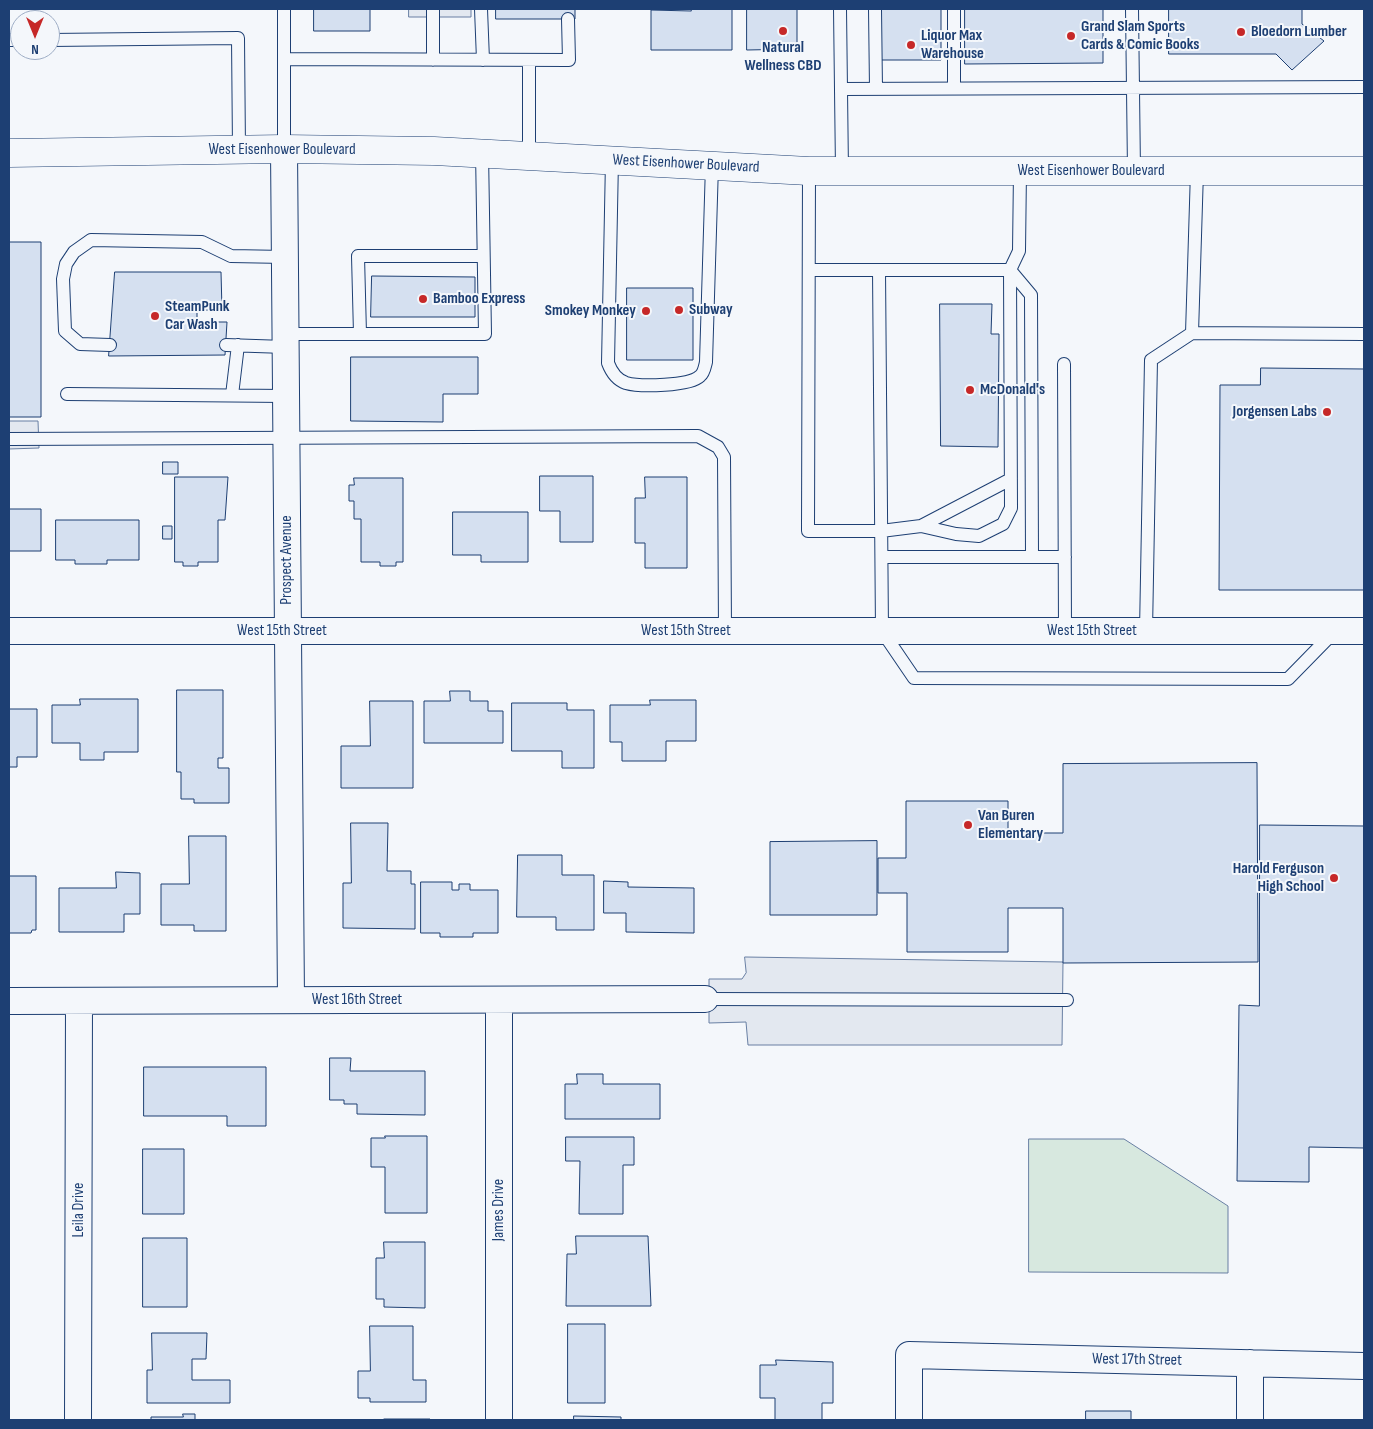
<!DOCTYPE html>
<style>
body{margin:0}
#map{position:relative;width:1373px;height:1429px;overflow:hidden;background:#f4f7fb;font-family:"Sofia Sans Condensed",sans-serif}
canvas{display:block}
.frame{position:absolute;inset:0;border:10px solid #1d3f73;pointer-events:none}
.north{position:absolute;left:10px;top:10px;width:50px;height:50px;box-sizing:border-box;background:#f4f7fb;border:1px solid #9eadc5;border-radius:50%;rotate:180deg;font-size:14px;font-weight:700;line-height:20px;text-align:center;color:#1d3f73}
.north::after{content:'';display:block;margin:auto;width:18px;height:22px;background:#c62828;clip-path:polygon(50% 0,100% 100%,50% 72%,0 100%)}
</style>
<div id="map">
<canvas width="1373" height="1429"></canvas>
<div class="frame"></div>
<div class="north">N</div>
</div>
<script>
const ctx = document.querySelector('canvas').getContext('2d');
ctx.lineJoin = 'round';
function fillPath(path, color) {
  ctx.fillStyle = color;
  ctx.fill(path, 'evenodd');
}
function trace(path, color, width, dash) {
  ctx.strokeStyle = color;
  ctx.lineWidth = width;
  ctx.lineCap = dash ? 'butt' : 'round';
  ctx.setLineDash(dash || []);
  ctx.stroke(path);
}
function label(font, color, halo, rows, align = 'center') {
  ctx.font = font + ' "Sofia Sans Condensed",sans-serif';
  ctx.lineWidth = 4;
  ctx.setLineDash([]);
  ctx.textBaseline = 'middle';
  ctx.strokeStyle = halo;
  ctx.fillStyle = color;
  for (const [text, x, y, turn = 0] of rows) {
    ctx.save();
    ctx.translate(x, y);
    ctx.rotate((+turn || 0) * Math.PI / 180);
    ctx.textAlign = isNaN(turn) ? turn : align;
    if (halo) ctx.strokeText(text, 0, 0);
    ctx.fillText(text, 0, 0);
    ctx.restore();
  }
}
const green = new Path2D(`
 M1029 1139H1124L1228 1206V1273L1029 1272Z`);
fillPath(green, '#d7e8df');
trace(green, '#687fa3', 1);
const parking = new Path2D(`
 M409 9H471V17H409Z
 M9 421H38L39 448 9 449Z
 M745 957 1063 962 1062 1045H748L746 1022 709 1023V979H742L746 973Z`);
fillPath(parking, '#e3e8f0');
trace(parking, '#687fa3', 1);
const building = new Path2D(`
 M314 9H370V31H314Z
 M496 9H575V19H496Z
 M691 9H732V50H651V10L691 11Z
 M747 9H797V49L747 50Z
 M879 9H941V60H879Z
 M965 9H1103V63L965 64Z
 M1169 9H1302V24L1324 41 1292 70 1276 54H1169Z
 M9 242H41V417H9Z
 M115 272H221L222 310H197V322H227L225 355 109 356Z
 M372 276 475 277V317H371Z
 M627 288H693V360H627Z
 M940 304H992L991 334H999L998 447 941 446Z
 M351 357H478V394H443V422L351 421Z
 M1261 368 1364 369V590H1219L1220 385H1260Z
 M163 462H178V474H163Z
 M540 476H593V542H560V511H540Z
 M175 477H228L225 520H218V562H198V566H183V562H175Z
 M645 477H687V568H645V543H635V498H645Z
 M354 478H403V562H396V566H380V562H361V519H354V501H349V485H354Z
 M9 509H41V551H9Z
 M453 512H528V562H481V555H453Z
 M56 520H139V560H107V564H75V560H56Z
 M163 526H172V539H163Z
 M177 690H223V758H218V768H229V803H194V799H181V772H177Z
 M450 691H470V701H488V711H503V743H424V701H450Z
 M80 699H138V752H104V760H80V743H52V705H80Z
 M650 700H696V741H666V761H622V742H610V705H650Z
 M370 701H413V788H341V746H370Z
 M512 703H567V710H594V768H562V751H512Z
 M9 709H37V757H17V767H9Z
 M1257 763 1258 962 1063 963V908H1008V952H907V893H878V858H906V801H1008V833H1063V764Z
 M351 823H388L387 871H411V884H415V929L343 928V883H351Z
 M1260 825 1364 826V1148L1309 1147V1182L1237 1181 1239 1005 1259 1006Z
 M189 836H226V931H194V925H161V884H189Z
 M877 841V915H770V842Z
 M518 855H562V875H594V930H556V917H517Z
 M116 872 140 873V914H124V932H59V888H116Z
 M9 876H36V930H32L31 933H9Z
 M604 881 628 882V887L694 888V933L626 932V913H604Z
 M421 882H452V890H459V884H470V890H498V933H473V937H440V933H421Z
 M330 1058H351L350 1071H425V1115L357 1114V1104H344V1100H330Z
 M144 1067H266V1126H227V1116H144Z
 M577 1074H603V1084H660V1119H565V1084H577Z
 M385 1136H427V1213H385V1167H371V1138H385Z
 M566 1137H634V1165H623V1214H579L580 1161H566Z
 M143 1149H184V1214H143Z
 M576 1236H648L651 1306H566L567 1254H576Z
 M143 1238H187V1307H143Z
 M384 1242H425V1308L384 1307V1299H376V1258H384Z
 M568 1324H605V1403H568Z
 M370 1326H413V1380H426V1402H370V1398H358V1371H370Z
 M152 1333H207L206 1359H192V1380H230V1403H147V1370H152Z
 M776 1360 833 1362V1403H822V1420H775V1398H760V1365H776Z
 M1086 1411H1131V1420H1086Z
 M183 1414H195V1420H151V1417H183Z
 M574 1416 621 1417V1420H574Z
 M384 1419H430V1420H384Z`);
fillPath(building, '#d5e0f0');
trace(building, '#1d3f73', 1);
const service = new Path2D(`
 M433 9V60
 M481 9 483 60
 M840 9 842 171
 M875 9 876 89
 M954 9V88
 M1132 9 1134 171
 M9 40H20
 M50 40 238 38 239 150
 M284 59 569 60 568 19
 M529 60V154
 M841 89 1364 87
 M284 149V9
 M612 160 608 363C611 371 617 380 626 383 640 387 690 386 700 376 704 373 705 366 706 362L712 165
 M809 171 808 531H881L921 526 956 534 979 536 1003 524 1011 508 1010 270 1019 251 1020 171
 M1197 171 1192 333 1364 334
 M809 270H1010L1031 295 1032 557
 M879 270 882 631 914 678 1288 679 1334 632
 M285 334H485L482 152
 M360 334 358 256H483
 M110 345 80 344 65 331 63 279 66 264 74 252 91 240 202 242 231 256 285 257
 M226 345 285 347
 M1064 364 1065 631
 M67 394 285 396
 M232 395 238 345
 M9 439 698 436 718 447 724 457 725 631
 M921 526 1011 479
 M882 557H1065
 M1146 631 1151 360 1192 333
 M705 999 1067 1000`);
const minor = new Path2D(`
 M284 149 291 1000
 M9 631H1364
 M499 1000V1420
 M9 1001 705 999
 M78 1420 79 1001
 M909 1420V1355L1364 1366
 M1250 1420V1363`);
const trunk = new Path2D(`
 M9 153 284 149 434 151 809 171H1364`);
trace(service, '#1d3f73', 14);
trace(minor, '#1d3f73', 28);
trace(trunk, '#1d3f73', 29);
trace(service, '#f4f7fb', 12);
trace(minor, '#f4f7fb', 26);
trace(trunk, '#f4f7fb', 28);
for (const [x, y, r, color] of [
 [783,31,5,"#c62828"],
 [1241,32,5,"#c62828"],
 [1071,36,5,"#c62828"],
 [911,45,5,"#c62828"],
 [423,299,5,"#c62828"],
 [679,310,5,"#c62828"],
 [646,311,5,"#c62828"],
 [155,316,5,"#c62828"],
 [970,390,5,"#c62828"],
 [1327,412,5,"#c62828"],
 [968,825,5,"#c62828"],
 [1334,878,5,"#c62828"]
]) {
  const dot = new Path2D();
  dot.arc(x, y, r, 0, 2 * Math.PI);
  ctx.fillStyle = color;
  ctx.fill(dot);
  trace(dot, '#f4f7fb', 2);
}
label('bold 16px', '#1d3f73', '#f4f7fb', [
 ["Grand Slam Sports",1081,27],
 ["Cards & Comic Books",1081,45],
 ["Bloedorn Lumber",1251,32],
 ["Liquor Max",921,36],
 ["Warehouse",921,54],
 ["Natural",783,48,"center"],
 ["Wellness CBD",783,66,"center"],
 ["Bamboo Express",433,299],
 ["SteamPunk",165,307],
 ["Car Wash",165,325],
 ["Subway",689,310],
 ["Smokey Monkey",636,311,"right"],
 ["McDonald's",980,390],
 ["Jorgensen Labs",1317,412,"right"],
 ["Van Buren",978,816],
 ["Elementary",978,834],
 ["Harold Ferguson",1324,869,"right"],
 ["High School",1324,887,"right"]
], 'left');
label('16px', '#1d3f73', '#f4f7fb', [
 ["West Eisenhower Boulevard",282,150],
 ["West Eisenhower Boulevard",686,164,3],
 ["West Eisenhower Boulevard",1091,171],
 ["Prospect Avenue",287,560,-90],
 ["West 15th Street",282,631],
 ["West 15th Street",686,631],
 ["West 15th Street",1092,631],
 ["West 16th Street",357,1000],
 ["Leila Drive",79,1210,-90],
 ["James Drive",499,1210,-90],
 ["West 17th Street",1137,1360,1]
]);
</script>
